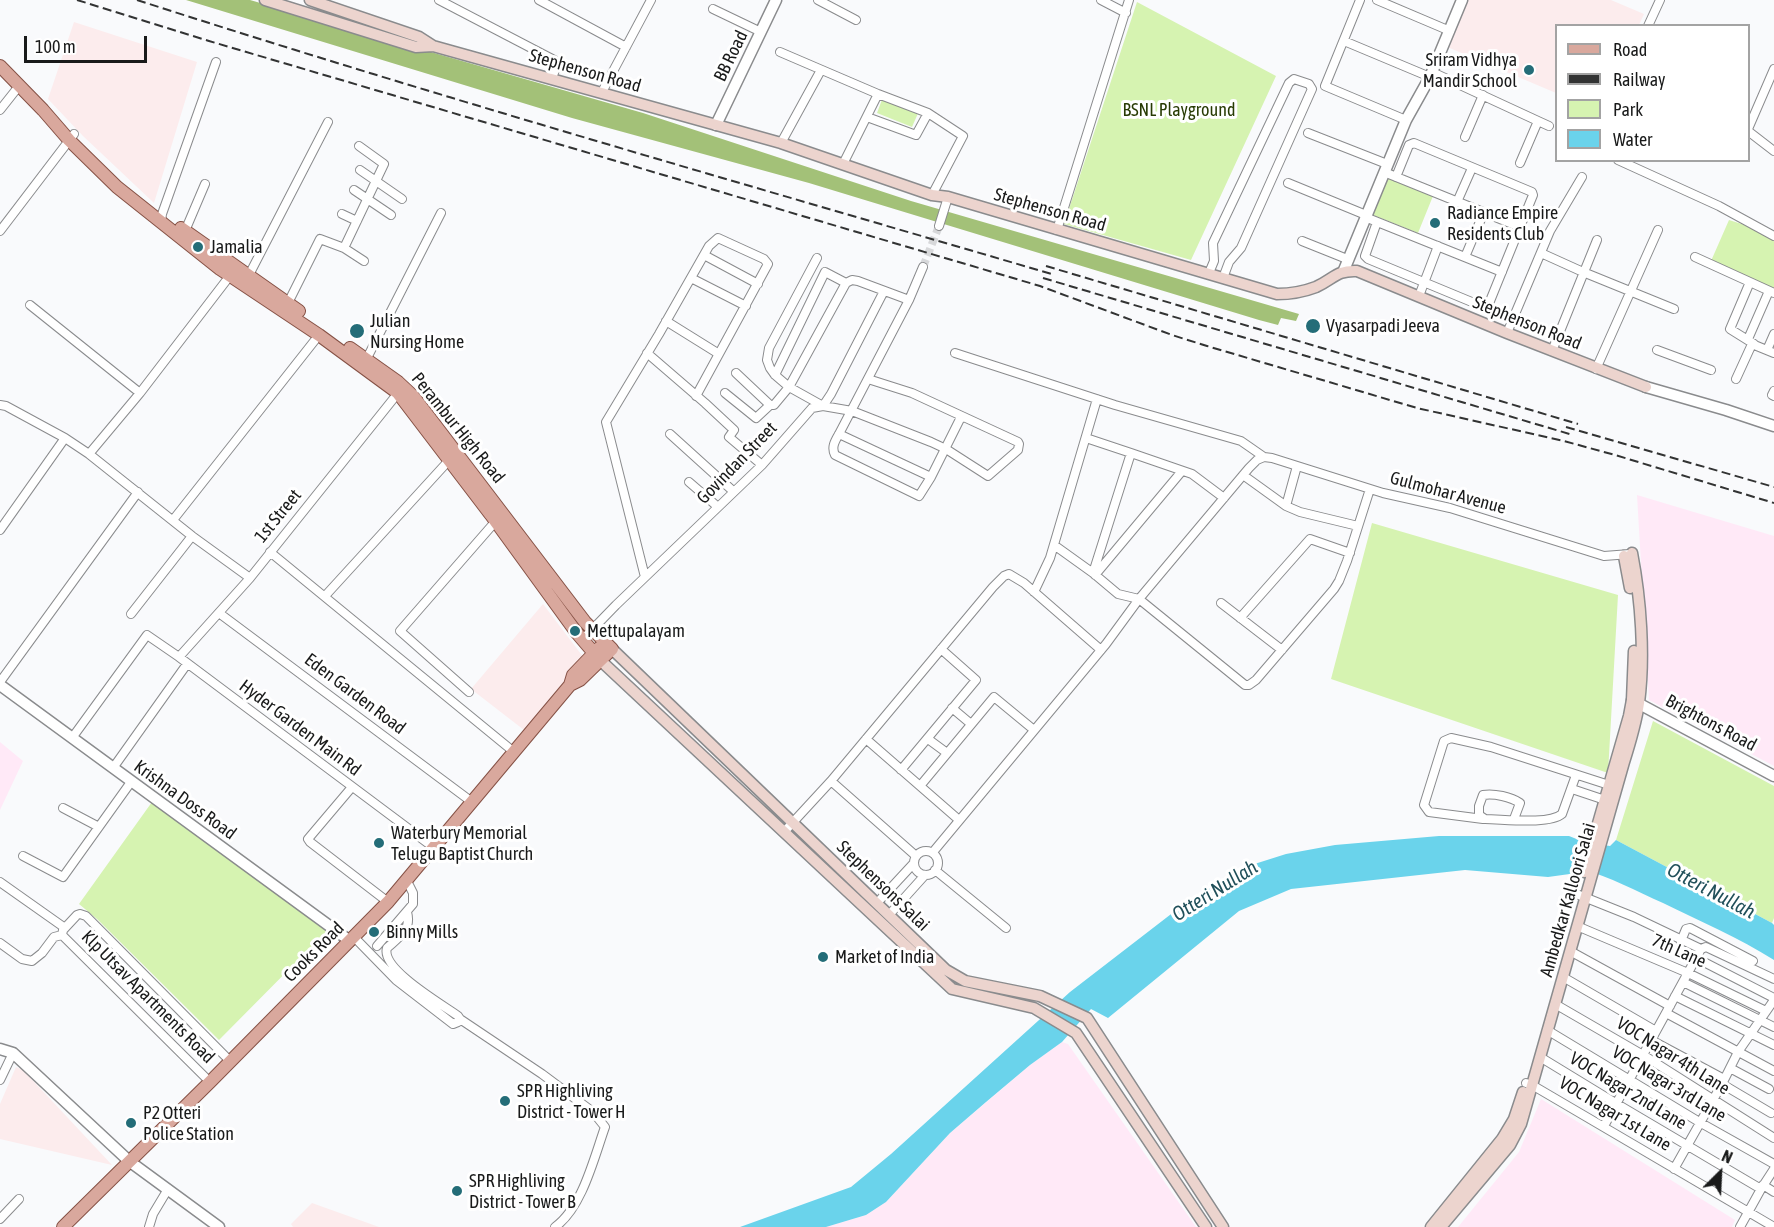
<!DOCTYPE html>
<style>
body{margin:0}
#map{position:relative;width:1774px;height:1227px;overflow:hidden;background:#f9fafc;font-family:"Asap Condensed",sans-serif}
canvas{display:block}
.legend{position:absolute;left:1555px;top:24px;width:195px;height:138px;box-sizing:border-box;background:#fff;border:2px solid #a3a3a3;margin:0;padding:8px 10px;list-style:none;font-size:18px;color:#191a1a}
.legend li{display:flex;align-items:center;gap:12px;height:30px}
.legend b{width:30px;border:2px solid #a3a3a3}
.north{position:absolute;left:1690px;top:1143px;width:60px;height:60px;-webkit-text-stroke:4px #fff;paint-order:stroke;rotate:24deg;font-size:16px;font-weight:700;line-height:24px;text-align:center;color:#191a1a}
.north::after{content:'';display:block;margin:auto;width:21px;height:27px;background:#191a1a;clip-path:polygon(50% 0,100% 100%,50% 72%,0 100%)}
.scale{position:absolute;left:24px;top:36px;width:123px;height:27px;box-sizing:border-box;border:3px solid #191a1a;border-top:0;padding-left:8px;font-size:18px;line-height:21px;white-space:nowrap;color:#191a1a;-webkit-text-stroke:4px #fff;paint-order:stroke}
</style>
<div id="map">
<canvas width="1774" height="1227"></canvas>
<ul class="legend">
<li><b style="height:8px;background:#d9a89d"></b>Road</li>
<li><b style="height:8px;background:#323333"></b>Railway</li>
<li><b style="height:16px;background:#d6f3b1"></b>Park</li>
<li><b style="height:16px;background:#6ad3eb"></b>Water</li>
</ul>
<div class="north">N</div>
<div class="scale">100 m</div>
</div>
<script>
const ctx = document.querySelector('canvas').getContext('2d');
ctx.lineJoin = 'round';
function fillPath(path, color) {
  ctx.fillStyle = color;
  ctx.fill(path, 'evenodd');
}
function trace(path, color, width, dash) {
  ctx.strokeStyle = color;
  ctx.lineWidth = width;
  ctx.lineCap = dash ? 'butt' : 'round';
  ctx.setLineDash(dash || []);
  ctx.stroke(path);
}
function label(font, color, halo, rows, align = 'center') {
  ctx.font = font + ' "Asap Condensed",sans-serif';
  ctx.lineWidth = 6;
  ctx.setLineDash([]);
  ctx.textBaseline = 'middle';
  ctx.strokeStyle = halo;
  ctx.fillStyle = color;
  for (const [text, x, y, turn = 0] of rows) {
    ctx.save();
    ctx.translate(x, y);
    ctx.rotate((+turn || 0) * Math.PI / 180);
    ctx.textAlign = isNaN(turn) ? turn : align;
    if (halo) ctx.strokeText(text, 0, 0);
    ctx.fillText(text, 0, 0);
    ctx.restore();
  }
}
fillPath(new Path2D(`
 M1637 495 1774 536V766L1649 700Z
 M0 742 23 761 0 810Z
 M1062 1042 1068 1044 1196 1227H826L866 1215 886 1202 950 1133 1030 1065Z
 M1541 1099 1735 1220 1732 1227H1458L1519 1152Z`), '#ffe9f7');
fillPath(new Path2D(`
 M1463 0H1611L1644 14 1639 25 1556 26V93L1445 46Z
 M74 22 197 62 154 203 83 136 48 99Z
 M543 604 584 658 524 730 471 689Z
 M16 1067 23 1070 112 1165 0 1139V1104Z
 M312 1203 379 1227H293L291 1224Z`), '#fceced');
fillPath(new Path2D(`
 M1137 2 1276 76 1191 260 1064 224Z
 M883 97 919 111 912 127 877 113Z
 M1388 178 1433 196 1418 233 1373 215Z
 M1729 220 1745 225 1774 241V291L1711 261Z
 M1372 523 1618 595 1608 773 1331 679Z
 M1653 721 1774 786V918L1772 923 1616 840Z
 M152 802 327 931 219 1040 97 919 79 904Z`), '#d6f3b1');
fillPath(new Path2D(`
 M186 0H250L643 113 911 201 1299 314 1296 321 1281 318 1278 325 1259 320 809 183 572 118Z`), '#a3c178');
fillPath(new Path2D(`
 M1439 836H1569L1584 842 1610 846 1616 840 1772 923 1774 925V960C1739 938 1700 921 1663 903 1636 891 1610 877 1582 869L1577 873 1548 877 1465 870 1291 889 1239 911 1108 1018 1091 1009 1062 1042 1030 1065 986 1102 950 1133 886 1202 866 1215 826 1227H740L851 1187 891 1154 1070 992 1188 901 1245 867 1286 854 1335 845Z`), '#6ad3eb');
trace(new Path2D(`
 M923 267 939 226`), '#d7d8da', 8, [8, 4]);
const minor = new Path2D(`
 M439 0 558 62 552 78
 M539 0 626 47
 M818 0 856 20
 M1101 0 1126 13
 M1360 0 1325 86 1406 120
 M1377 0 1450 31
 M713 9 761 32
 M1648 26 1660 0
 M1344 41 1430 77
 M780 52 878 94 928 113 963 136 932 195
 M1432 72 1538 121 1520 163
 M602 92 651 0
 M0 110 19 86
 M867 117 916 135 928 113
 M1538 121 1549 126
 M1748 129 1774 69
 M1748 131 1774 151
 M1308 133 1387 164
 M1465 137 1483 95
 M781 143 821 70
 M1618 160 1719 206 1774 236
 M843 164 878 94
 M360 170 402 199
 M1384 172 1520 227
 M1288 183 1366 215
 M354 190 391 215
 M1457 202 1472 168
 M342 214 357 221
 M1365 217 1502 272
 M161 222 162 214 216 62
 M1377 222 1365 256 1368 259 1479 305H1486L1490 301 1533 195 1532 192 1414 143 1409 145 1396 177
 M939 226 948 197
 M1057 230 1129 0
 M0 231 74 134
 M185 231 205 184
 M1302 241 1347 259
 M344 248 364 261
 M1541 253 1583 272 1674 309
 M704 255 758 284
 M1465 257 1484 212
 M1695 257 1774 293
 M817 258 769 348 767 360 770 368 775 375 789 387 823 406 852 411 931 442 946 449 988 476 1018 450 1019 444 1018 442 912 393 868 379
 M923 267 909 300 839 434C835 441 831 447 835 455L919 496 931 477 961 417
 M1209 273 1214 261 1213 243 1289 83 1294 79 1309 84 1312 89 1241 248 1229 262 1223 278
 M249 275 328 122
 M691 278 746 306
 M1750 282 1730 329 1754 344
 M1419 296 1438 246
 M288 303 320 239 344 248 384 164 359 146
 M30 305 140 393
 M666 321 719 354
 M1507 333 1550 231 1582 177
 M1748 339 1769 291
 M1657 350 1711 370
 M1767 350 1774 334
 M1552 351 1597 240
 M647 353 705 403 734 430 729 437 762 465
 M955 353 1115 405 1241 441 1264 457 1272 458 1383 493 1450 508 1604 556 1630 554
 M365 362 441 213
 M1596 369 1658 230
 M736 373 770 405
 M775 375 825 272 846 283
 M1736 379 1752 344 1774 353
 M1774 391 1772 395 1774 396
 M725 393 756 418 770 405H774L789 387 846 283 852 280 858 281 909 300
 M0 405 6 406 65 438 89 454 192 536 250 578
 M670 434 733 491
 M839 434 931 477
 M1086 438 1131 453
 M89 454 140 393 232 273
 M1264 457 1257 460 1249 468 1139 599 1245 685H1249L1256 680 1334 589 1339 581 1347 561 1370 489
 M1243 475 1286 506 1300 512 1358 526
 M689 482 718 507
 M1286 506 1297 466
 M173 520 319 335
 M0 530 65 438
 M1054 545 1093 573
 M270 552 514 752
 M1095 575 1182 471
 M645 577 606 422 659 334 709 246 718 238 764 259 768 264 696 396
 M1034 592 1050 558 1097 399
 M325 596 452 457
 M1221 603 1282 650
 M219 613 472 802
 M131 614 192 536
 M1240 618 1310 539 1350 553
 M583 639 616 605 762 465 812 408 823 406 831 394 884 291
 M179 657 250 578 398 393
 M0 682 138 492
 M469 692 400 631 495 522
 M952 708 971 724
 M72 738 147 635 179 657 433 847
 M866 739 920 786
 M928 739 947 753
 M113 768 187 664
 M901 770 976 680 941 649
 M831 781 916 856
 M352 787 308 839 310 842 388 902
 M1572 789 1605 800
 M63 808 99 827
 M1483 819 1429 812 1424 805 1444 741 1451 738 1491 747 1609 785
 M1514 819 1520 803C1511 797 1494 793 1483 795L1479 806V815L1485 819C1503 819 1549 825 1562 814L1576 775
 M959 820 920 786 994 697 1034 730
 M784 832 831 781 993 587 1004 576 1009 574 1024 583 1101 650
 M914 863a12 12 0 1 1 24 0a12 12 0 1 1-24 0Z
 M933 852 1106 644 1139 599 1118 594 1093 573 1131 453 1192 474 1224 498
 M23 856 63 877 131 782
 M935 870 1006 928
 M0 882 65 928
 M1579 895 1634 917 1701 949 1706 947 1774 979
 M877 903 914 863
 M889 915 925 875
 M1577 926 1688 973 1766 1011
 M354 937 396 980 453 1024 458 1022 460 1019 458 1016C443 1005 380 969 387 948 399 937 412 930 407 912
 M1681 941 1686 929 1690 928 1753 961
 M0 943 22 959 32 961 42 953 54 937 62 935
 M377 946 413 904V893L406 879
 M1570 951 1670 1006
 M1696 958 1774 998
 M1563 977 1656 1031
 M1683 982 1774 1027
 M1675 996 1774 1045
 M1555 1004 1643 1055 1774 1138
 M1666 1013 1774 1071
 M460 1019 542 1074 593 1112 605 1127C594 1158 582 1208 555 1227
 M1547 1030 1701 1123 1774 1164
 M1651 1040 1724 1079
 M1540 1057 1617 1104 1761 1189
 M1730 1068 1769 1089
 M0 1080 13 1053
 M210 1082 62 935 63 930 77 915 80 914 86 916 230 1061
 M1526 1083 1532 1085 1774 1227
 M1722 1084 1771 1113
 M1604 1126 1701 949
 M1674 1169 1722 1084 1738 1052 1774 1000
 M1763 1185 1774 1192
 M0 1219 19 1199
 M149 1227 153 1214 168 1189
 M1740 1227 1761 1189 1774 1169`);
const tertiary = new Path2D(`
 M716 125 776 0
 M1344 270 1406 120 1430 77 1462 0
 M1646 387 1726 410 1774 426
 M0 685 350 941
 M1632 700 1774 776
 M0 1049 13 1053 129 1161 219 1227`);
const secondary = new Path2D(`
 M265 0 416 47 433 46
 M310 0 419 37 433 46 781 143 932 195 948 197 1277 294C1291 294 1303 292 1316 287 1334 279 1336 270 1357 271L1507 333 1646 387
 M1624 556 1630 588
 M612 649 946 970 965 981 1040 996 1087 1018 1223 1227
 M600 660 952 989 1034 1008 1076 1033 1206 1227
 M1584 872 1629 716 1632 700 1634 651
 M1431 1227 1502 1139 1514 1119 1523 1092
 M1441 1227 1510 1145 1521 1124 1624 762C1630 743 1636 723 1639 703 1645 656 1641 600 1632 553`);
const primary = new Path2D(`
 M0 66 43 110 69 140 117 187 220 269 319 335 398 393 491 515 576 632 600 660
 M181 228 299 311
 M350 348 398 382 413 396 585 622 612 649 580 680 570 685
 M63 1227 210 1082 388 902 570 685 573 675 599 648`);
trace(minor, '#8a8b8d', 10);
trace(tertiary, '#8a8b8d', 13);
trace(secondary, '#8a8b8d', 13);
trace(primary, '#855145', 14);
trace(minor, '#fff', 8);
trace(tertiary, '#fff', 10);
trace(secondary, '#ecd4ce', 10);
trace(primary, '#d9a89d', 12);
trace(new Path2D(`
 M77 0 209 41 1040 286 1172 335 1207 346 1417 408 1564 441 1615 455 1774 503
 M137 0C441 98 748 185 1055 275
 M1046 266 1578 424
 M1043 278 1573 435
 M1566 427 1774 487`), '#323333', 2, [9, 4.5]);
for (const [x, y, r, color] of [
 [1529,70,6,"#246d78"],
 [1435,223,6,"#246d78"],
 [198,247,6,"#246d78"],
 [1313,326,8,"#246d78"],
 [357,331,8,"#246d78"],
 [575,631,6,"#246d78"],
 [379,843,6,"#246d78"],
 [374,932,6,"#246d78"],
 [823,957,6,"#246d78"],
 [505,1101,6,"#246d78"],
 [131,1123,6,"#246d78"],
 [457,1191,6,"#246d78"]
]) {
  const dot = new Path2D();
  dot.arc(x, y, r, 0, 2 * Math.PI);
  ctx.fillStyle = color;
  ctx.fill(dot);
  trace(dot, '#fff', 2);
}
label('18px', '#191a1a', '#fff', [
 ["BB Road",731,56,-64],
 ["Stephenson Road",585,71,16],
 ["Stephenson Road",1050,210,16],
 ["Stephenson Road",1527,323,22],
 ["Perambur High Road",458,428,51],
 ["Govindan Street",737,463,-46],
 ["Gulmohar Avenue",1448,493,15],
 ["1st Street",278,516,-51],
 ["Eden Garden Road",355,694,37],
 ["Brightons Road",1711,723,28],
 ["Hyder Garden Main Rd",300,728,37],
 ["Krishna Doss Road",185,800,36],
 ["Stephensons Salai",883,886,44],
 ["Ambedkar Kalloori Salai",1568,900,-74],
 ["7th Lane",1679,951,24],
 ["Cooks Road",314,952,-45],
 ["Klp Utsav Apartments Road",148,997,45],
 ["VOC Nagar 4th Lane",1673,1056,32],
 ["VOC Nagar 3rd Lane",1669,1084,31],
 ["VOC Nagar 2nd Lane",1628,1091,31],
 ["VOC Nagar 1st Lane",1615,1114,31]
]);
label('18px', '#191a1a', '#fff', [
 ["Sriram Vidhya",1517,60,"right"],
 ["Mandir School",1517,81,"right"],
 ["Radiance Empire",1447,213],
 ["Residents Club",1447,234],
 ["Jamalia",210,247],
 ["Julian",370,321],
 ["Nursing Home",370,342],
 ["Vyasarpadi Jeeva",1326,326],
 ["Mettupalayam",587,631],
 ["Waterbury Memorial",391,833],
 ["Telugu Baptist Church",391,854],
 ["Binny Mills",386,932],
 ["Market of India",835,957],
 ["SPR Highliving",517,1091],
 ["District - Tower H",517,1112],
 ["P2 Otteri",143,1113],
 ["Police Station",143,1134],
 ["SPR Highliving",469,1181],
 ["District - Tower B",469,1202]
], 'left');
label('18px', '#283b04', '#fff', [
 ["BSNL Playground",1179,110]
]);
label('italic 20px', '#21505a', '#fff', [
 ["Otteri Nullah",1215,891,-32],
 ["Otteri Nullah",1711,891,28]
]);
</script>
